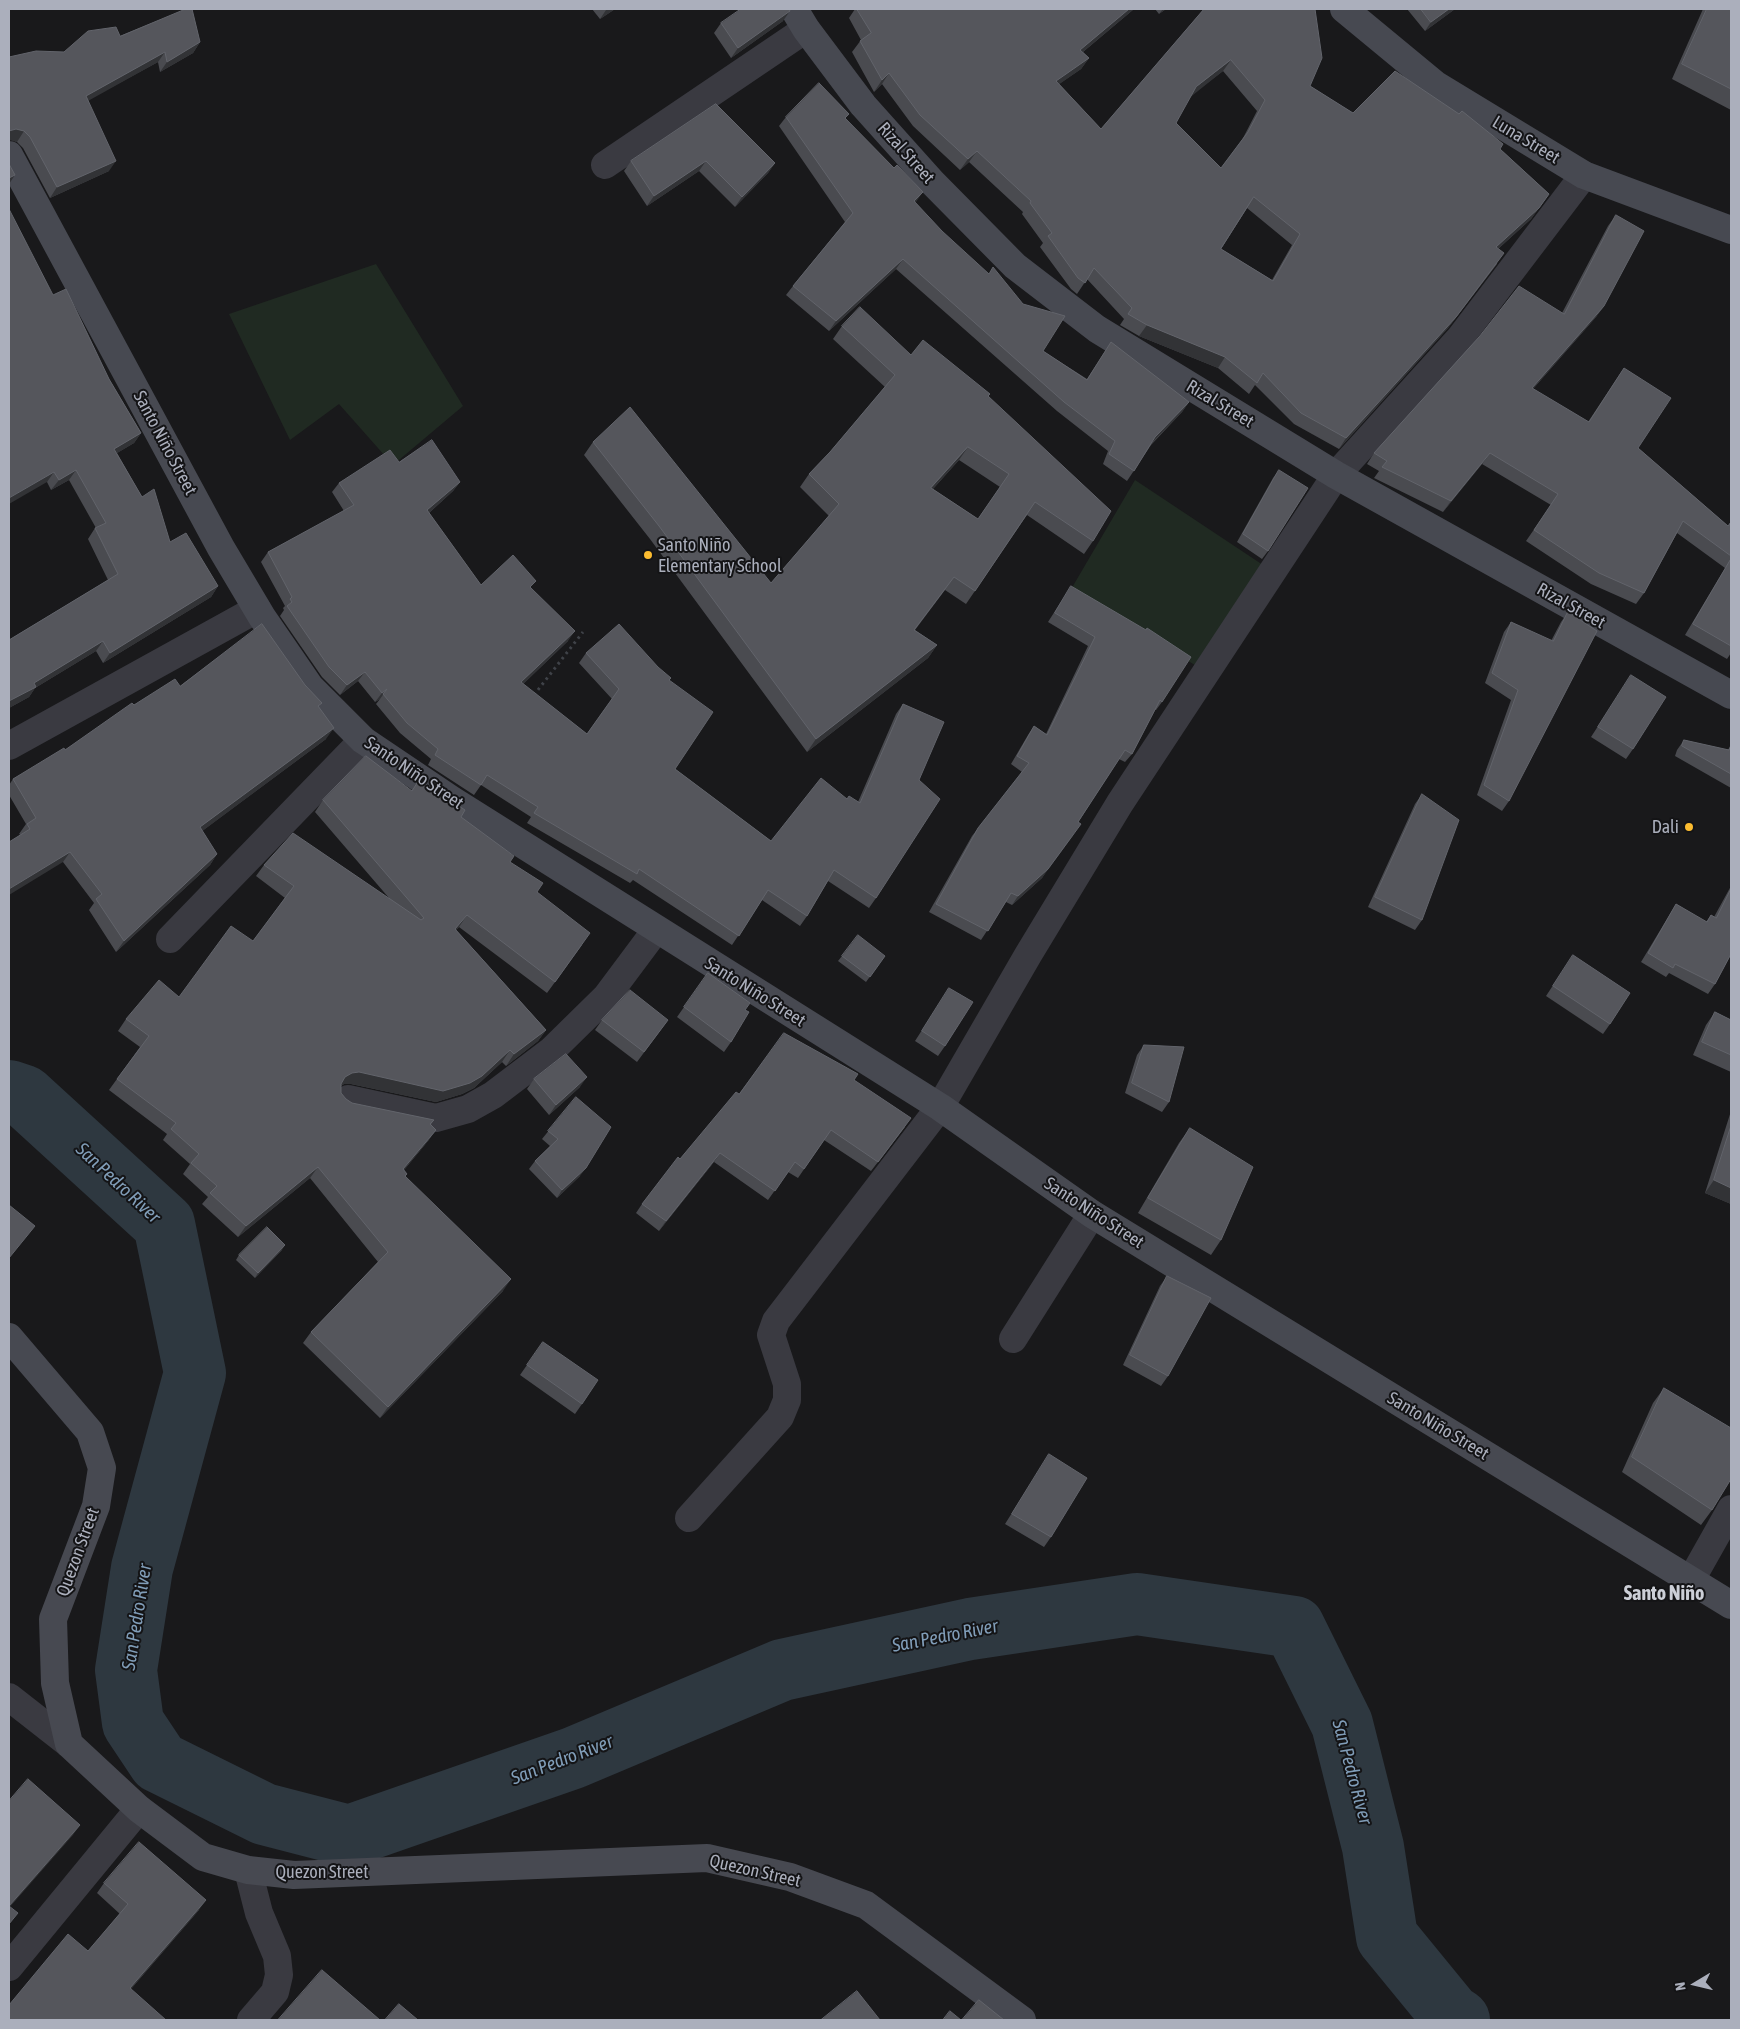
<!DOCTYPE html>
<meta charset="utf-8">
<style>
body{margin:0}
#map{position:relative;width:1740px;height:2029px;overflow:hidden;background:#19191b;font-family:"Asap Condensed",sans-serif}
canvas{display:block}
.frame{position:absolute;inset:0;border:10px solid #abafbc;pointer-events:none}
.north{position:absolute;left:1670px;top:1959px;width:50px;height:50px;-webkit-text-stroke:4px #141416;paint-order:stroke;rotate:261deg;font-size:14px;font-weight:700;line-height:20px;text-align:center;color:#abafbc}
.north::after{content:'';display:block;margin:auto;width:18px;height:22px;background:#abafbc;clip-path:polygon(50% 0,100% 100%,50% 72%,0 100%)}
</style>
<div id="map">
<canvas width="1740" height="2029"></canvas>
<div class="frame"></div>
<div class="north">N</div>
</div>
<script>
const ctx = document.querySelector('canvas').getContext('2d');
ctx.lineJoin = 'round';
function fillPath(path, color) {
  ctx.fillStyle = color;
  ctx.fill(path, 'evenodd');
}
function trace(path, color, width, dash) {
  ctx.strokeStyle = color;
  ctx.lineWidth = width;
  ctx.lineCap = dash ? 'butt' : 'round';
  ctx.setLineDash(dash || []);
  ctx.stroke(path);
}
function label(font, color, halo, rows, align = 'center') {
  ctx.font = font + ' "Asap Condensed",sans-serif';
  ctx.lineWidth = 4;
  ctx.setLineDash([]);
  ctx.textBaseline = 'middle';
  ctx.strokeStyle = halo;
  ctx.fillStyle = color;
  for (const [text, x, y, turn = 0] of rows) {
    ctx.save();
    ctx.translate(x, y);
    ctx.rotate((+turn || 0) * Math.PI / 180);
    ctx.textAlign = isNaN(turn) ? turn : align;
    if (halo) ctx.strokeText(text, 0, 0);
    ctx.fillText(text, 0, 0);
    ctx.restore();
  }
}
fillPath(new Path2D(`
 M376 264 463 406 393 465 339 404 290 440 229 314Z
 M1135 480 1266 567 1200 668 1070 591Z`), '#202a22');
trace(new Path2D(`
 M9 1091 24 1096 164 1224 195 1373 142 1568 126 1670 133 1723 159 1762 264 1814 349 1836 573 1758 782 1670 970 1629 1137 1604 1294 1627 1342 1724 1373 1847 1387 1937 1450 2014 1459 2020`), '#2e3840', 62);
trace(new Path2D(`
 M534 695 583 632`), '#3f4248', 3, [2.5, 4]);
trace(new Path2D(`
 M605 165 806 29
 M9 746 257 609
 M170 939 363 740
 M348 1099 436 1118 468 1109 493 1095 551 1051 606 997 656 930
 M1013 1339 1092 1214
 M689 1518 780 1417 787 1400V1384L771 1335 776 1321 940 1107 1028 955 1120 803 1336 475 1460 338 1584 175
 M1691 1580 1731 1509
 M9 1697 69 1744
 M248 1870 259 1913 277 1956 279 1975 275 1992 251 2020
 M9 1967 139 1809`), '#3a3a41', 28);
trace(new Path2D(`
 M794 9 806 29 863 105 932 182 1015 266 1097 329 1336 475 1731 695
 M1344 9 1436 85 1584 175 1731 230
 M9 155 221 548 262 617 310 687 363 740 452 800 940 1107 1092 1214 1731 1605
 M9 1337 90 1432 102 1468 96 1506 53 1619 55 1683 69 1744 139 1809 203 1857 248 1870 294 1875 707 1858 790 1877 866 1905 1022 2020`), '#474951', 28);
fillPath(new Path2D(`
 M592 9H615L600 19Z
 M855 9H1134L1083 52 1089 58 1081 69 1059 84 1101 129 1204 9 1310 86 1353 113 1500 149 1549 194 1531 219 1498 249 1497 264 1448 328 1339 449 1294 424 1255 385 1249 394 1218 368 1139 336 1120 325 1124 319 1087 279 1077 294 1071 289 1040 247 1043 243 1022 214 1023 212 969 162 960 170 913 126 882 84 874 92 852 52 861 40 849 18ZM1223 71 1257 111 1242 140 1221 168 1176 123 1190 96ZM1247 208 1292 245 1272 280 1221 249Z
 M1155 9H1166L1159 14Z
 M1407 9H1455L1425 31Z
 M1703 9H1731V110L1672 79Z
 M783 21 731 58 714 33 721 23Z
 M120 36 200 42 193 53 160 72 158 62 88 100 109 171 50 198 23 148 17 142 9 139 64 52Z
 M716 104 775 163 768 173 735 207 699 171 647 206 624 171 631 161Z
 M786 117 846 119 915 202 1043 351 1087 379 1111 342 1189 402 1182 412 1151 445 1127 481 1103 464 1108 451 1057 411 896 269 829 331 786 295 793 286 845 222 779 126Z
 M1616 215 1604 306 1596 317 1533 389 1588 422 1624 368 1638 448 1728 526 1731 522V653L1727 659 1685 635 1725 568 1677 533 1644 593 1636 604 1591 584 1526 541 1551 505 1482 464 1443 512 1374 478 1379 471 1367 464 1374 453 1479 337 1562 313 1608 226Z
 M53 295 109 379 141 433 134 443 117 453 142 497 170 542 218 586 211 597 103 663 96 651 35 688 29 697 9 708V640L108 580 88 539 95 528H96L69 480 51 490 47 482Z
 M842 326 911 355 988 396 1093 541 1084 554 1027 515 966 604 945 590 915 630 937 645 928 658 807 752 650 539 584 455 593 442 771 583 829 516 800 487 809 474 830 452 885 387 833 339ZM959 460 1000 487 978 519 933 489Z
 M399 462 460 482 453 491 429 513 481 585 531 588 568 641 523 684 587 734 612 699 579 663 586 653 669 680 675 769 771 841 847 799 858 802 896 714 903 704 919 780 876 898 869 908 828 881 807 916 800 926 762 900 732 945 633 880 630 883 527 823 531 817 481 785 474 795 428 765 431 759 400 733 376 704 380 699 375 702 358 681 340 695 322 677 280 616 284 610 283 608 285 606 261 562 268 552 344 511 332 492 339 483Z
 M1279 470 1268 551 1262 559 1237 542 1273 478Z
 M1071 586 1162 702 1156 710H1155L1132 754 1125 762 1119 759 1042 878 1012 905 1006 902 981 940 929 912 972 836 1022 772 1011 764 1028 735 1034 726 1046 734 1088 646 1048 622Z
 M1568 612 1509 801 1502 811 1477 795 1511 700 1485 683 1504 632 1511 622 1551 641 1561 622Z
 M1631 675 1633 749 1626 759 1591 737Z
 M180 686 319 707 326 739 202 831 217 854 210 865 116 952 89 910 94 903 63 862 19 834 26 824 9 795V785L13 779 65 750 134 705Z
 M1684 740 1728 750 1731 744V788L1675 756 1677 750Z
 M419 780 510 862 582 945 547 993 459 927 456 930 546 1030 538 1041 506 1066 502 1062 474 1088 462 1094 436 1102 351 1084H344L341 1086V1093L346 1099 352 1103 434 1120 431 1125 436 1130 428 1141 404 1170 407 1174 405 1177 503 1291 380 1418 303 1343 311 1332 378 1262 310 1178 238 1237 202 1204 208 1197 183 1174 190 1164 163 1140 167 1134 109 1090 140 1047 118 1031 126 1019 179 997 253 941 285 898 256 876 264 865 389 898 315 812 323 800 411 791Z
 M1422 794V920L1415 930 1368 907 1415 804Z
 M1731 886V954L1715 984 1708 994 1669 973 1666 977 1641 962 1670 914 1676 904 1706 922 1711 915 1714 917Z
 M1573 955 1610 1024 1603 1034 1546 996Z
 M842 956H885L866 982 838 961Z
 M708 973 745 1010 731 1042 724 1052 677 1017Z
 M949 988 945 1046 938 1056 915 1041Z
 M1715 1012 1731 1020V1072L1693 1055 1706 1025Z
 M602 1020H668L637 1062 595 1030Z
 M1144 1045 1169 1102 1162 1112 1125 1093 1137 1055Z
 M534 1079 580 1087 549 1115 527 1089Z
 M854 1080 905 1127 871 1171 824 1140 798 1178 788 1172 768 1200 714 1162 659 1231 636 1213 642 1204 680 1159 739 1094Z
 M576 1097 580 1176 557 1198 529 1169 535 1161 550 1146 542 1139Z
 M1731 1111V1204L1705 1193Z
 M1190 1128 1221 1240 1211 1255 1138 1213 1179 1143Z
 M282 1250 255 1278 236 1260 239 1255Z
 M1167 1276 1168 1376 1161 1386 1123 1365 1160 1286Z
 M543 1342 582 1404 575 1414 520 1375Z
 M1664 1388 1712 1510 1701 1525 1622 1472 1653 1403Z
 M1049 1454 1051 1537 1044 1547 1005 1524Z
 M104 1883 199 1910 131 1989 88 1951 120 1914 97 1893Z`), '#4a4b50');
fillPath(new Path2D(`
 M608 9H615L600 19 606 10Z
 M1129 9H1134L1072 61 1080 50Z
 M1163 9H1166L1159 14Z
 M1449 9H1455L1425 31 1431 22Z
 M790 11 783 21 731 58 738 48Z
 M200 42 193 53 160 72 167 62Z
 M165 52 158 62 79 106 86 96Z
 M1089 58 1081 69 1048 92 1056 81Z
 M1231 60 1223 71 1188 99 1196 87Z
 M889 73 882 84 874 92 882 80Z
 M16 129 24 131 17 142 9 140V131Z
 M977 151 969 162 960 170 968 159Z
 M116 161 109 171 50 198 57 187Z
 M706 161 699 171 647 206 654 196Z
 M775 163 768 173 735 207 742 197Z
 M15 175 9 184V178Z
 M923 192 916 202 907 211 914 201Z
 M1549 194 1531 219 1488 258 1496 247Z
 M1504 253 1448 328 1339 449 1346 438Z
 M903 259 896 269 829 331 836 321Z
 M1604 306 1596 317 1524 399 1532 388Z
 M1147 325 1225 357 1218 368 1139 336Z
 M1189 402 1182 412 1148 447 1155 437Z
 M141 433 134 443 107 459 114 449Z
 M968 447 959 460 922 501 931 488Z
 M1490 453 1482 464 1443 512 1451 501Z
 M76 470 69 480 51 490 59 480Z
 M54 472 47 482 9 504V498Z
 M460 482 453 491 421 520 427 510Z
 M218 586 211 597 103 663 110 653Z
 M575 631 568 641 515 692 521 682Z
 M103 641 96 651 35 688 29 697 9 708V701L34 683Z
 M937 645 928 658 807 752 816 739Z
 M365 672 358 681 340 695 347 685Z
 M387 689 380 699 375 702 382 693Z
 M334 728 326 739 193 838 200 827Z
 M1075 833 1042 878 1012 905 1018 896Z
 M70 852 63 862 9 895V889Z
 M217 854 210 865 116 952 124 941Z
 M467 915 459 927 447 940 455 929Z
 M546 1030 538 1041 506 1066 514 1054Z
 M510 1050 502 1062 474 1088 462 1094 436 1102 351 1084H344L337 1088 345 1077 352 1073 359 1072Z
 M587 1077 580 1087 549 1115 556 1105Z
 M436 1130 428 1141 395 1181 403 1169Z
 M720 1153 714 1162 659 1231 666 1221Z
 M318 1167 310 1178 238 1237 246 1226Z
 M586 1168 580 1176 557 1198 562 1190Z
 M1714 1180 1731 1188V1204L1705 1193Z
 M285 1245 282 1250 255 1278 258 1273Z
 M511 1279 503 1291 380 1418 388 1407Z
 M80 1825 73 1835 9 1908V1906Z
 M206 1900 199 1910 123 1998 130 1988Z`), '#323336');
const building = new Path2D(`
 M186 9H192L200 42 167 62 165 52 86 96 116 161 57 187 30 137 24 131 16 129 9 131V57L36 51 64 52 88 31 116 27 120 36Z
 M741 9H789L790 11 738 48 721 23Z
 M857 9H1129L1080 50 1089 58 1056 81 1101 129 1204 9H1315L1322 58 1310 86 1353 113 1395 71 1459 114 1462 111 1503 144 1500 149 1549 194 1539 208 1496 247 1504 253 1456 317 1346 438 1301 413 1263 373 1257 383 1225 357 1147 325 1128 314 1132 308 1094 268 1085 283 1078 278 1048 236 1052 233 1030 203 1031 201 977 151 968 159 920 115 889 73 882 80 860 41 871 33ZM1231 60 1265 100 1248 132 1221 168 1176 123 1196 87ZM1254 197 1300 234 1273 281 1221 249Z
 M1421 9H1449L1431 22Z
 M1707 9H1731V89L1682 64Z
 M819 83 849 114 845 118 894 168 897 165 923 192 914 201 942 231 989 274 993 267 1023 304 1065 316 1043 351 1087 380 1111 342 1189 402 1155 437 1134 471 1109 454 1115 441 1064 402 903 259 836 321 793 286 853 213 786 117Z
 M716 104 775 163 742 197 706 161 654 196 631 161Z
 M9 164 15 175 9 178Z
 M9 209 53 295 66 289 109 379 141 433 114 449 142 497 154 489 170 542 186 533 218 586 110 653 103 641 34 683 36 687 9 701V640L118 574 95 528 106 523 76 470 59 480 54 472 9 498Z
 M1616 215 1644 231 1604 306 1532 388 1589 422 1624 368 1671 398 1638 448 1728 526 1731 522V556L1683 521 1644 593 1599 573 1534 530 1558 494 1490 453 1451 501 1382 467 1387 461 1374 453 1479 337 1519 286 1564 314Z
 M860 307 911 355 923 340 990 394 988 396 1111 511 1093 541 1035 502 975 591 954 577 914 630 937 645 816 739 659 526 593 442 630 407 771 583 839 504 809 474 830 452 895 375 842 326ZM968 447 1009 474 978 519 931 488Z
 M432 440 460 482 427 510 481 585 513 555 536 581 530 587 575 631 521 682 587 734 619 689 586 653 619 624 658 667 671 678 669 680 713 712 675 769 771 841 821 778 847 799 849 796 860 803 903 704 944 722 919 780 940 799 876 898 834 870 807 916 768 890 739 936 639 869 637 874 534 813 538 807 487 775 481 785 435 755 438 749 407 723 383 694 387 689 382 693 365 672 347 685 329 667 287 606 292 602 290 599 292 597 268 552 354 505 339 483 390 450 399 462Z
 M1279 470 1308 488 1268 551 1243 534Z
 M1731 559V646L1693 624Z
 M1071 586 1146 630 1147 628 1191 657 1162 702 1160 700 1132 754 1125 750 1078 822 1081 824 1048 869 1018 896 1011 893 988 931 936 904 978 828 1029 763 1017 756 1034 726 1047 735 1095 637 1055 613Z
 M1568 612 1597 631 1509 801 1484 785 1518 690 1492 673 1511 622 1553 641Z
 M262 624 305 685 322 703 318 706 334 728 200 827 217 854 124 941 96 899 102 894 70 852 9 889V842L30 829 27 824 36 818 13 779 64 748 65 750 132 703 134 705 175 679 180 686Z
 M1631 675 1666 697 1633 749 1598 727Z
 M1684 740 1729 750 1731 746V774L1682 746Z
 M366 756 412 791 419 780 465 810 461 817 514 856 510 862 543 883 537 892 590 933 555 982 467 915 455 929 546 1030 514 1054 510 1050 482 1076 470 1083 443 1091 359 1072 352 1073 345 1077 341 1084V1093L346 1099 352 1103 434 1120 430 1124 436 1130 403 1169 407 1174 405 1176 511 1279 388 1407 311 1332 388 1252 318 1167 246 1226 210 1193 217 1186 191 1163 199 1154 171 1129 176 1123 117 1079 149 1036 126 1019 159 980 179 997 231 926 253 941 294 886 264 865 293 833 421 920 424 918 323 800Z
 M1422 794 1459 820 1422 920 1375 897Z
 M1731 889V954L1715 984 1675 964 1673 968 1648 953 1676 904 1707 922 1711 915 1716 918Z
 M858 935 885 956 870 977 842 956Z
 M1573 955 1630 993 1610 1024 1553 986Z
 M708 973 750 1003 745 1010 749 1012 731 1042 684 1007Z
 M949 988 973 1002 945 1046 922 1031Z
 M630 990 668 1020 644 1052 602 1020Z
 M1715 1012 1731 1020V1055L1702 1042Z
 M784 1033 858 1074 854 1080 911 1118 878 1162 831 1130 804 1169 795 1162 775 1191 720 1153 666 1221 642 1204 678 1157 680 1159 736 1092 739 1094Z
 M1144 1045 1184 1047 1169 1102 1132 1083Z
 M566 1054 587 1077 556 1105 534 1079Z
 M576 1097 611 1127 586 1168 562 1190 535 1161 558 1139 548 1131Z
 M1731 1126V1188L1714 1180Z
 M1190 1128 1253 1167 1221 1240 1148 1198Z
 M9 1205 35 1226 9 1258Z
 M267 1227 285 1245 258 1273 239 1255Z
 M1167 1276 1211 1298 1168 1376 1130 1355Z
 M543 1342 598 1380 582 1404 527 1365Z
 M1664 1388 1731 1428V1479L1712 1510 1632 1457Z
 M1049 1454 1087 1478 1051 1537 1012 1514Z
 M28 1779 80 1825 9 1906 18 1913 9 1924V1801Z
 M139 1842 206 1900 130 1988 166 2020H9V2005L68 1934 88 1951 128 1904 104 1883Z
 M322 1970 380 2020H278Z
 M857 1991 880 2020H821Z
 M979 2000 1004 2020H962Z
 M399 2004 418 2020H385Z
 M950 2011 961 2020H943Z`);
fillPath(building, '#55565c');
trace(building, '#62646b', 1);
for (const [x, y, r, color] of [
 [648,555,5,"#fcbc30"],
 [1689,827,5,"#fcbc30"]
]) {
  const dot = new Path2D();
  dot.arc(x, y, r, 0, 2 * Math.PI);
  ctx.fillStyle = color;
  ctx.fill(dot);
  trace(dot, '#141416', 2);
}
label('18px', '#abafbc', '#141416', [
 ["Luna Street",1526,140,31],
 ["Rizal Street",906,153,48],
 ["Rizal Street",1220,404,31],
 ["Santo Niño Street",165,443,62],
 ["Rizal Street",1571,606,29],
 ["Santo Niño Street",414,773,34],
 ["Santo Niño Street",755,992,32],
 ["Santo Niño Street",1094,1213,33],
 ["Santo Niño Street",1438,1426,31],
 ["Quezon Street",78,1552,-70],
 ["Quezon Street",755,1871,13],
 ["Quezon Street",322,1872]
]);
label('18px', '#abafbc', '#141416', [
 ["Santo Niño",658,545],
 ["Elementary School",658,566],
 ["Dali",1679,827,"right"]
], 'left');
label('italic 19px', '#809db8', '#141416', [
 ["San Pedro River",118,1183,43],
 ["San Pedro River",137,1617,-81],
 ["San Pedro River",945,1636,-11],
 ["San Pedro River",562,1760,-21],
 ["San Pedro River",1352,1772,75]
]);
label('bold 20px', '#cccfd7', '#141416', [
 ["Santo Niño",1664,1594]
]);
</script>
